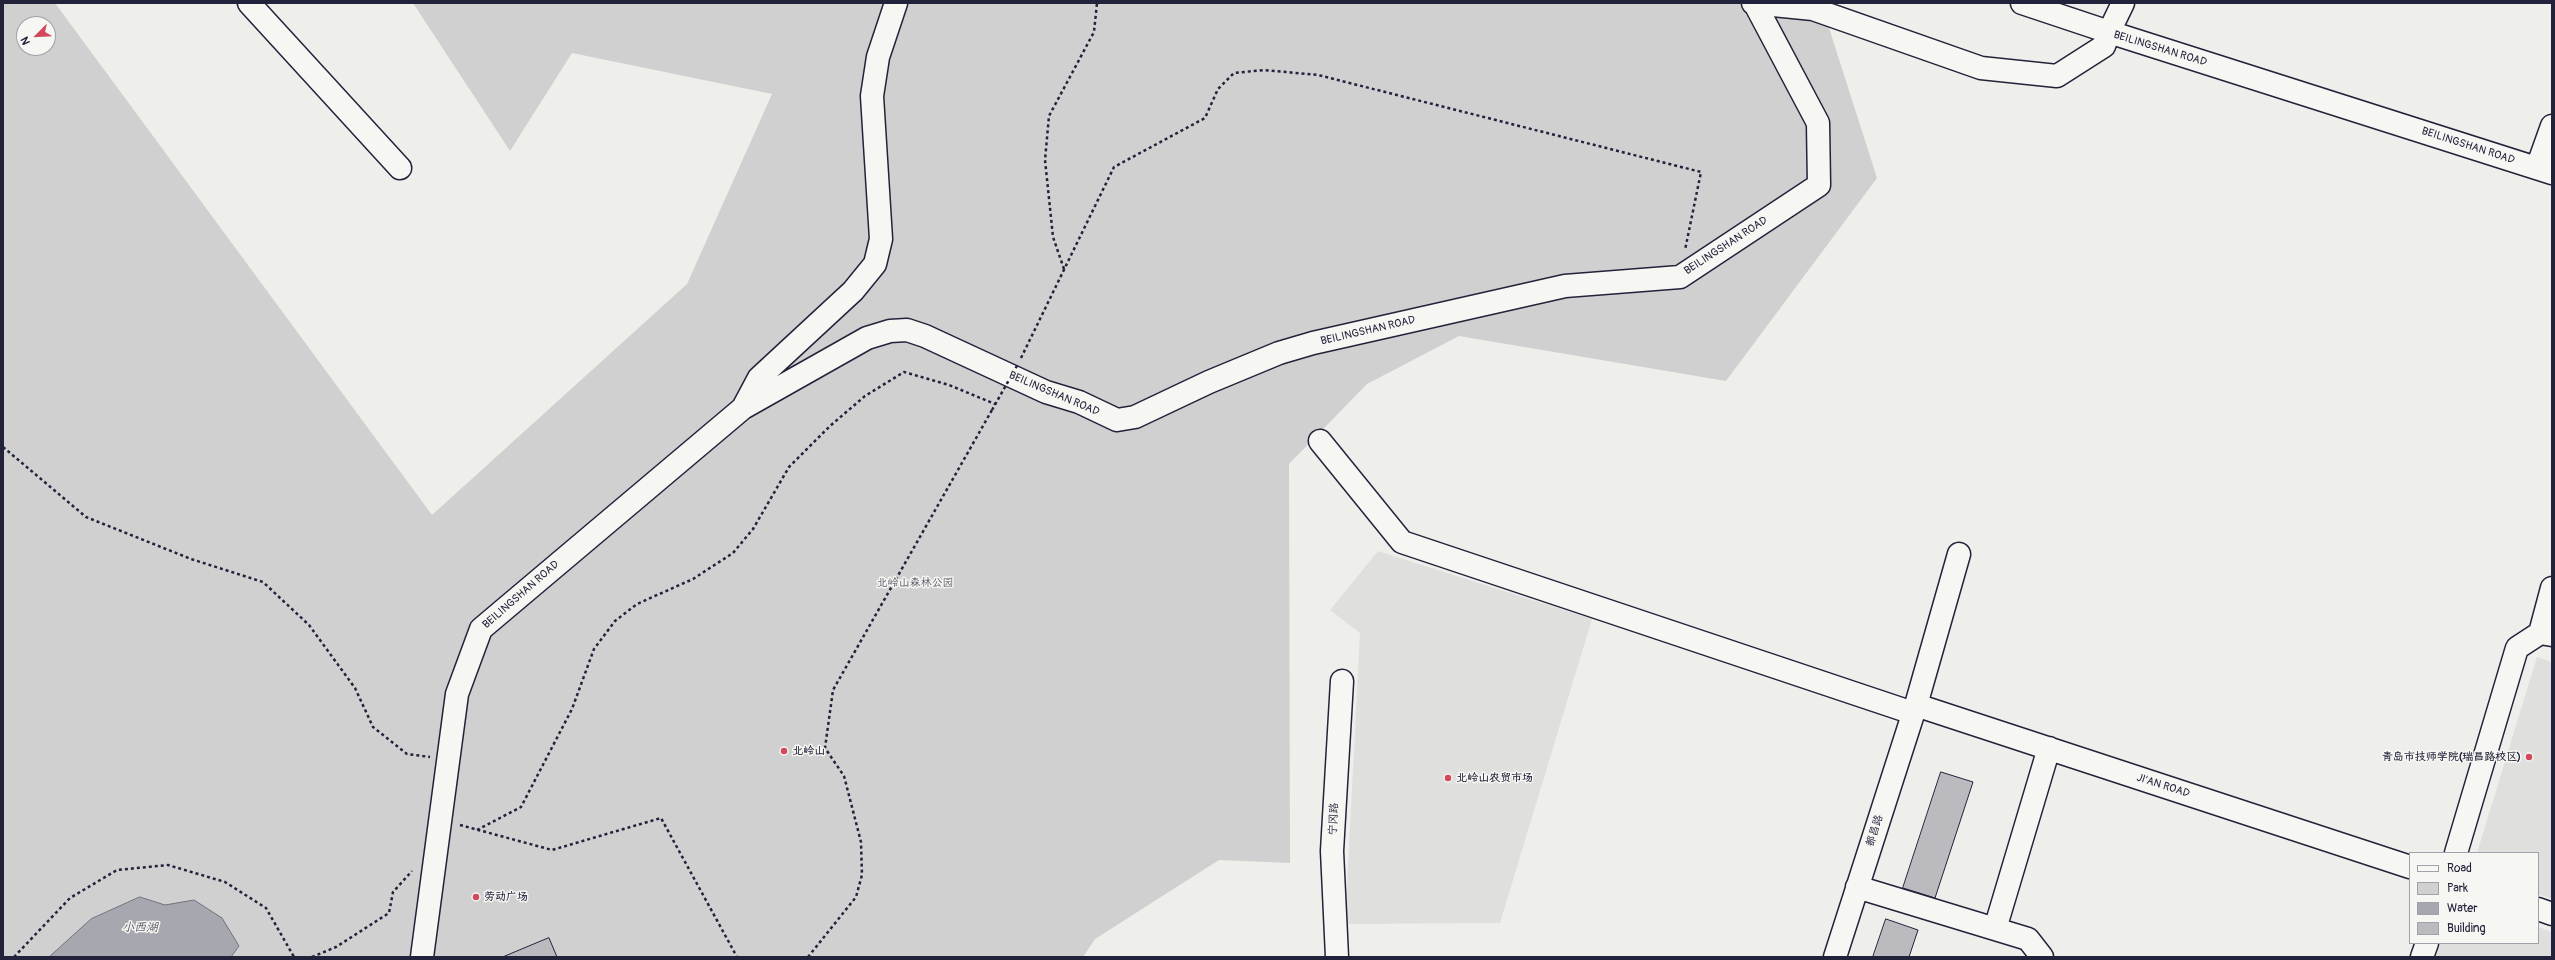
<!DOCTYPE html>
<meta charset="utf-8">
<style>
body{margin:0}
#map{position:relative;width:2555px;height:960px;overflow:hidden;background:#eeeeeb;font-family:Pangolin,sans-serif}
canvas{display:block}
.frame{position:absolute;inset:0;border:4px solid #22223b;pointer-events:none}
.legend{position:absolute;left:2409px;top:852px;width:130px;height:92px;box-sizing:border-box;background:#f6f6f2;border:1px solid #a1a1a9;margin:0;padding:5px 7px;list-style:none;font-size:12px;color:#22223b}
.legend li{display:flex;align-items:center;gap:8px;height:20px}
.legend b{width:20px;border:1px solid #a1a1a9}
.north{position:absolute;left:16px;top:16px;width:40px;height:40px;box-sizing:border-box;background:#f6f6f2;border:1px solid #a1a1a9;border-radius:50%;rotate:246deg;font-size:11px;font-weight:700;line-height:16px;text-align:center;color:#22223b}
.north::after{content:'';display:block;margin:auto;width:14px;height:18px;background:#d1495b;clip-path:polygon(50% 0,100% 100%,50% 72%,0 100%)}
</style>
<div id="map">
<canvas width="2555" height="960"></canvas>
<div class="frame"></div>
<ul class="legend">
<li><b style="height:5px;background:#f6f6f2"></b>Road</li>
<li><b style="height:11px;background:#d0d0d1"></b>Park</li>
<li><b style="height:11px;background:#a7a7af"></b>Water</li>
<li><b style="height:11px;background:#bbbbbf"></b>Building</li>
</ul>
<div class="north">N</div>
</div>
<script>
const ctx = document.querySelector('canvas').getContext('2d');
ctx.lineJoin = 'round';
function fillPath(path, color) {
  ctx.fillStyle = color;
  ctx.fill(path, 'evenodd');
}
function trace(path, color, width, dash) {
  ctx.strokeStyle = color;
  ctx.lineWidth = width;
  ctx.lineCap = dash ? 'butt' : 'round';
  ctx.setLineDash(dash || []);
  ctx.stroke(path);
}
function label(font, color, halo, rows, align = 'center') {
  ctx.font = font + ' Pangolin,"LXGW WenKai TC",sans-serif';
  ctx.lineWidth = 3;
  ctx.setLineDash([]);
  ctx.textBaseline = 'middle';
  ctx.strokeStyle = halo;
  ctx.fillStyle = color;
  for (const [text, x, y, turn = 0] of rows) {
    ctx.save();
    ctx.translate(x, y);
    ctx.rotate((+turn || 0) * Math.PI / 180);
    ctx.textAlign = isNaN(turn) ? turn : align;
    if (halo) ctx.strokeText(text, 0, 0);
    ctx.fillText(text, 0, 0);
    ctx.restore();
  }
}
fillPath(new Path2D(`
 M1378 551 1592 619 1500 923 1345 924 1360 633 1330 610Z
 M2537 657 2552 662V899L2538 894V853H2477Z
 M2538 927 2552 932V957H2436L2441 943H2538Z`), '#dfdfde');
fillPath(new Path2D(`
 M3 3H55L432 515 687 284 772 94 572 53 510 151 413 3H1821L1877 178 1726 381 1459 336 1367 384 1289 464 1290 863 1219 860 1095 939 1083 957H3ZM24 24H48V48H24Z`), '#d0d0d1');
const water = new Path2D(`
 M140 897 165 905 194 900 222 918 239 946 231 957H49L91 919Z`);
fillPath(water, '#a7a7af');
trace(water, '#727281', 1);
const building = new Path2D(`
 M1941 772 1973 782 1935 898 1903 888Z
 M1886 919 1918 930 1909 957H1873Z
 M549 938 557 957H503Z`);
fillPath(building, '#bbbbbf');
trace(building, '#22223b', 1);
const minor = new Path2D(`
 M249 3 400 168
 M1753 3 1813 9 1981 68 2057 76 2104 46 2109 32 2552 173
 M2022 3 2109 32 2123 3
 M2537 168 2552 126
 M743 408 867 338 890 331 907 330 925 336 1046 392 1079 402 1117 420 1135 417 1209 382 1279 353 1313 343 1565 286 1680 277 1819 185 1818 123 1755 4
 M1320 441 1402 542 1913 713
 M2540 633 2552 588
 M1916 705 2410 867
 M2456 853 2517 648 2540 633 2552 635
 M1857 887 2028 939 2042 957
 M2538 909 2552 914
 M1995 929 2049 748
 M422 957 457 694 481 629 743 408 759 378 853 291 875 264 881 239 872 96 878 57 896 3
 M1337 957 1332 851 1342 681
 M1835 957 1916 705 1959 554
 M2422 957 2427 943`);
trace(minor, '#22223b', 25);
trace(new Path2D(`
 M1064 269 1053 237 1045 160 1049 116 1094 32 1097 3
 M1021 358 1114 167 1205 118 1218 89 1234 73 1264 70 1318 75 1701 172 1685 250
 M3 447 86 517 191 559 263 582 309 625 355 688 373 727 407 754 430 757
 M460 825 552 850 661 818 737 957
 M477 830 521 807 572 709 594 649 615 621 637 604 693 579 733 553 753 529 789 467 830 426 865 396 904 372 949 385 995 404
 M14 957 70 898 117 870 168 865 225 882 266 908 294 957
 M312 957 336 947 389 913 393 892 412 871
 M808 957 856 897 862 875 861 842 844 776 825 748 833 690 992 410`), '#22223b', 2.5, [3, 3]);
trace(minor, '#f6f6f2', 22);
trace(new Path2D(`
 M992 410 1018 364`), '#22223b', 2.5, [3, 3]);
for (const [x, y, r, color] of [
 [784,751,4,"#d1495b"],
 [2529,757,4,"#d1495b"],
 [1448,778,4,"#d1495b"],
 [476,897,4,"#d1495b"]
]) {
  const dot = new Path2D();
  dot.arc(x, y, r, 0, 2 * Math.PI);
  ctx.fillStyle = color;
  ctx.fill(dot);
  trace(dot, '#f6f6f2', 1.5);
}
label('11px', '#22223b', '#f6f6f2', [
 ["BEILINGSHAN ROAD",2160,49,17],
 ["BEILINGSHAN ROAD",2468,146,18],
 ["BEILINGSHAN ROAD",1726,246,-33],
 ["BEILINGSHAN ROAD",1368,331,-13],
 ["BEILINGSHAN ROAD",1054,394,23],
 ["BEILINGSHAN ROAD",521,595,-41],
 ["JI'AN ROAD",2163,786,18],
 ["宁冈路",1334,819,-87],
 ["都昌路",1875,831,-72]
]);
label('11px', '#565668', '#f6f6f2', [
 ["北岭山森林公园",915,583]
]);
label('bold 11px', '#22223b', '#f6f6f2', [
 ["北岭山",792,751],
 ["青岛市技师学院(瑞昌路校区)",2521,757,"right"],
 ["北岭山农贸市场",1456,778],
 ["劳动广场",484,897]
], 'left');
label('italic 12px', '#575769', '#f6f6f2', [
 ["小西湖",140,928]
]);
</script>
